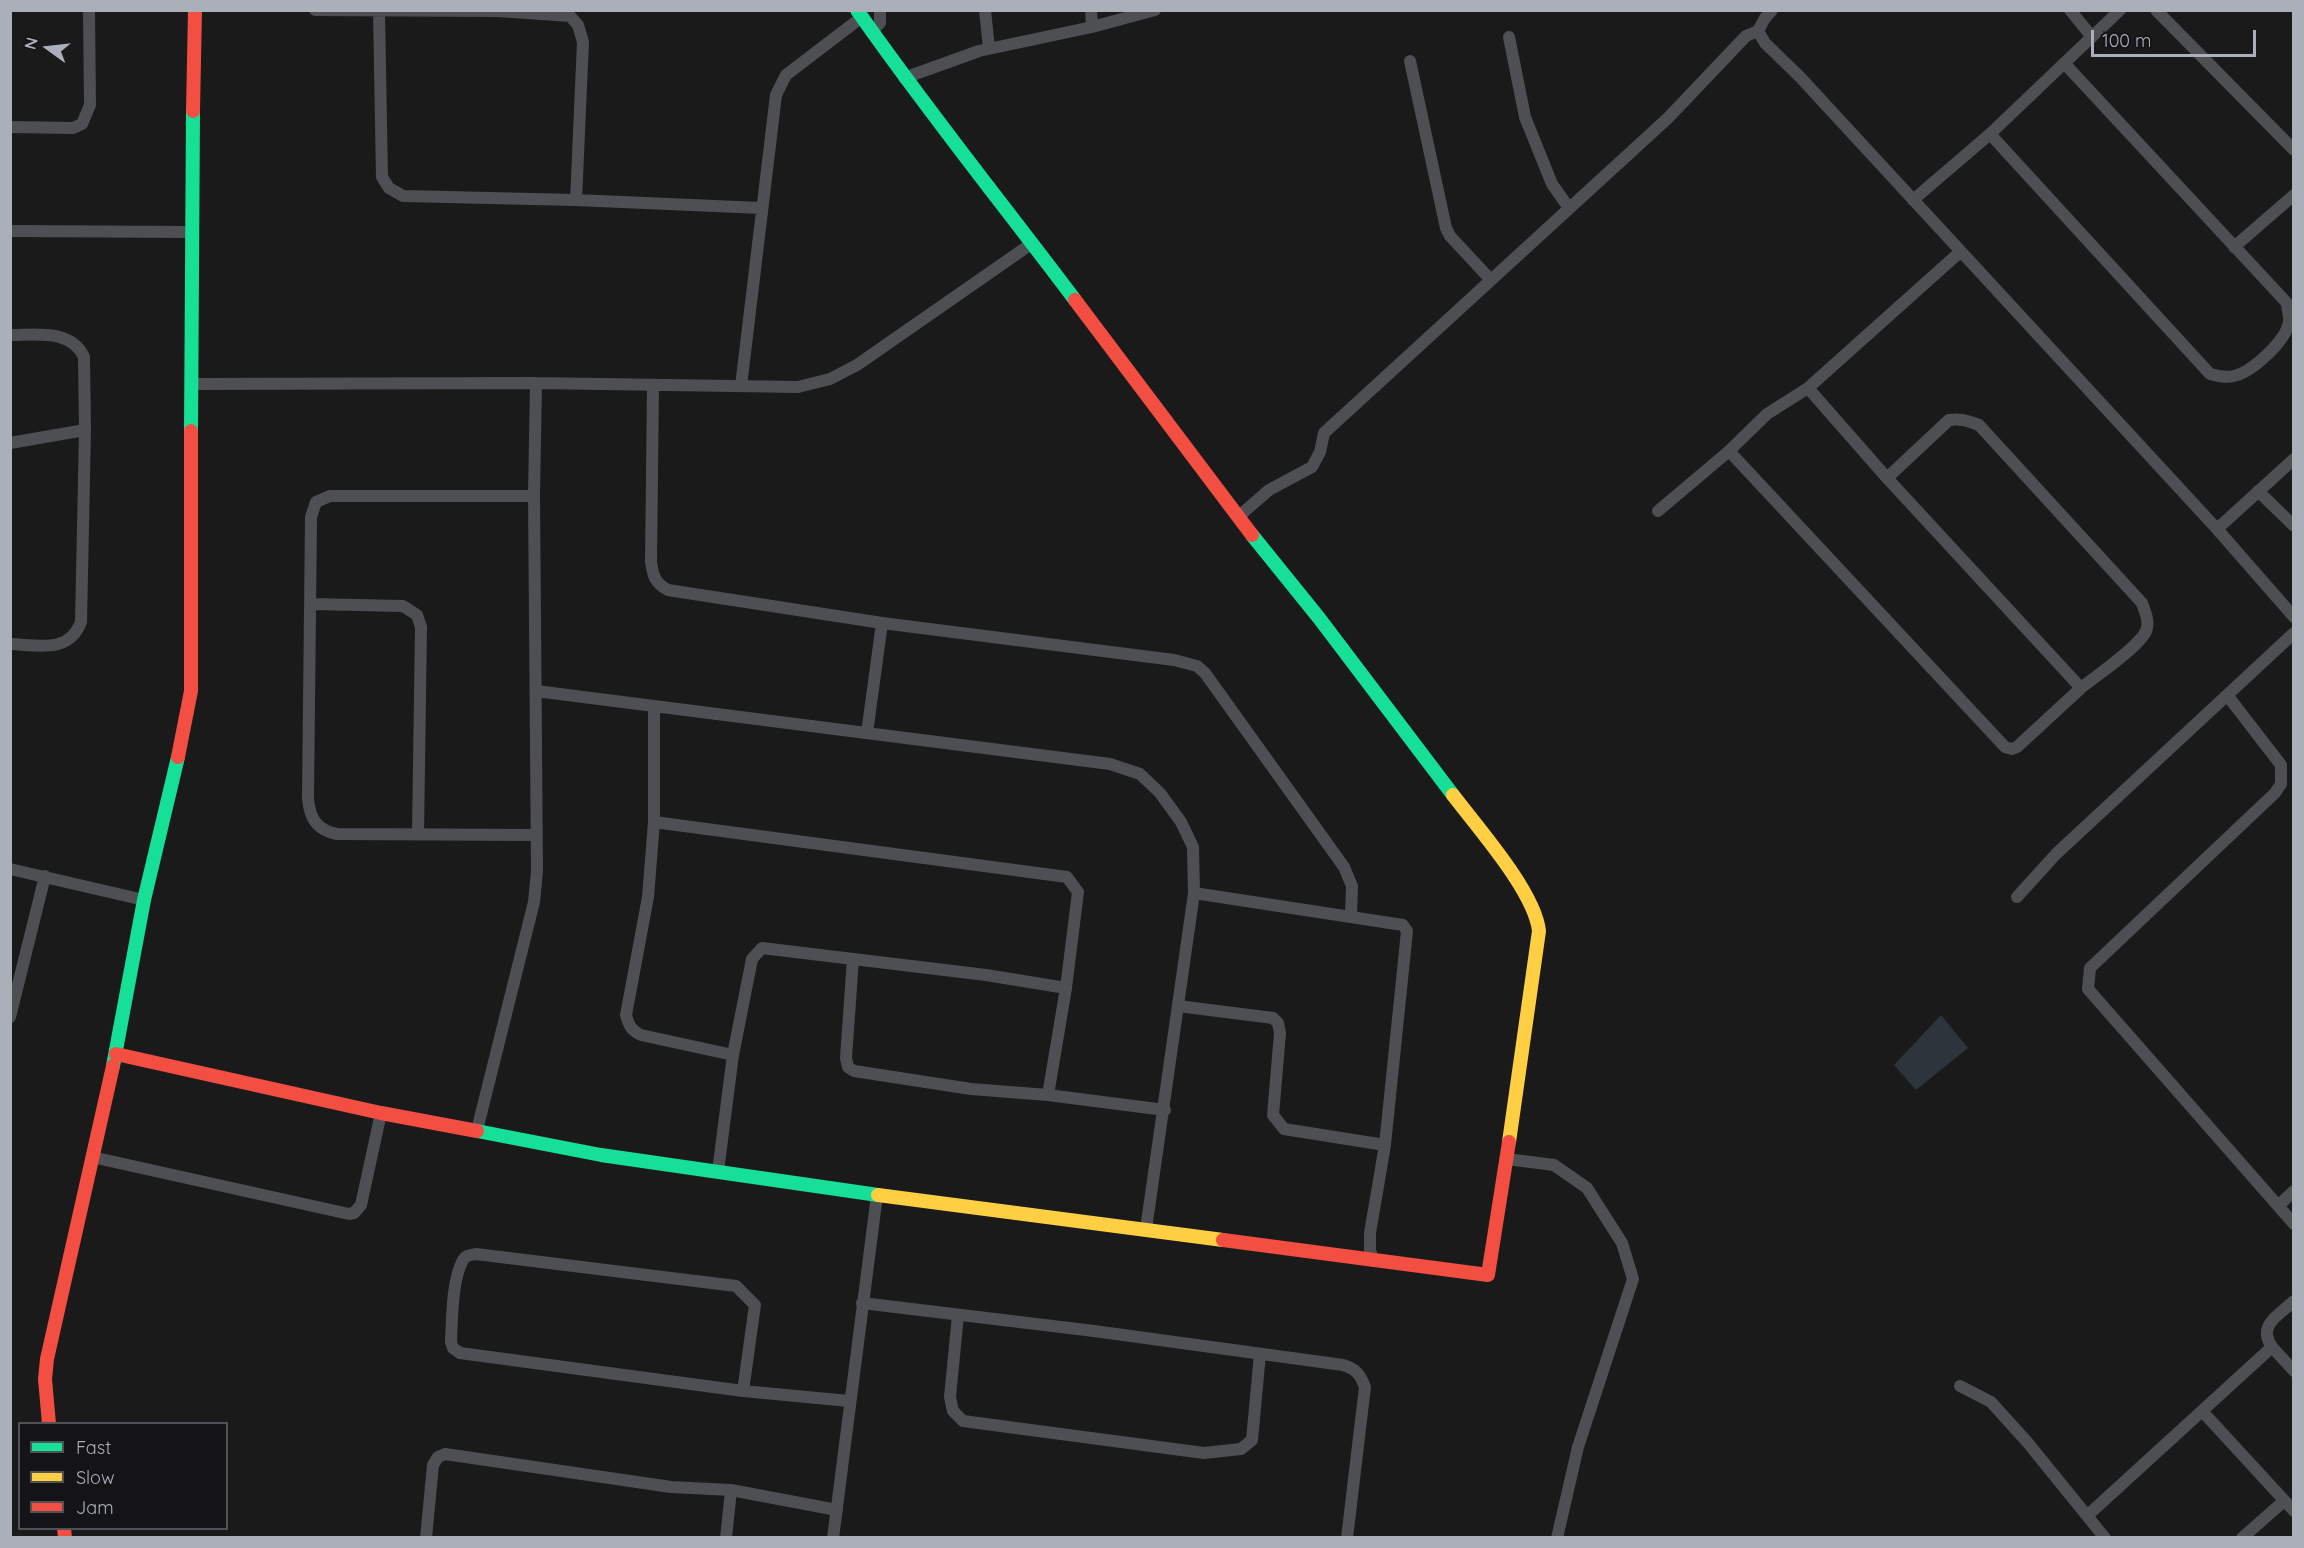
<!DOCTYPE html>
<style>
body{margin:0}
#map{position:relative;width:2304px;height:1548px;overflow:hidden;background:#1a1a1a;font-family:Quicksand,sans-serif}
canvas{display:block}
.frame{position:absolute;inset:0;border:12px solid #abafba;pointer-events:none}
.legend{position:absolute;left:18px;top:1422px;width:210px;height:108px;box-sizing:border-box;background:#141416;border:2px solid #505258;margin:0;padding:8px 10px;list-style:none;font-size:18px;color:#abafba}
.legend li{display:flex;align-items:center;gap:12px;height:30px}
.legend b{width:30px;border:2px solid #505258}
.north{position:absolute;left:18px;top:18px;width:60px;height:60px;-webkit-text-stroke:4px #141416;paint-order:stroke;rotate:285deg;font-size:16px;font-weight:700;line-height:24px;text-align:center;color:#abafba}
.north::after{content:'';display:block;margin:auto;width:21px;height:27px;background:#abafba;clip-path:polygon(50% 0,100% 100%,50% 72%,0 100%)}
.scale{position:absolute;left:2091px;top:30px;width:165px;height:27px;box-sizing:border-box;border:3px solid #abafba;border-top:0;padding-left:8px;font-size:18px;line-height:21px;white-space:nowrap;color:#abafba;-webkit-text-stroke:4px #141416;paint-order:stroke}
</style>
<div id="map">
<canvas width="2304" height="1548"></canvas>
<div class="frame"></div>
<ul class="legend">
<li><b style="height:8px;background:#16e098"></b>Fast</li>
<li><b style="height:8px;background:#ffcf43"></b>Slow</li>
<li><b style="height:8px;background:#f24e42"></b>Jam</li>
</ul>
<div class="north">N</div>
<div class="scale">100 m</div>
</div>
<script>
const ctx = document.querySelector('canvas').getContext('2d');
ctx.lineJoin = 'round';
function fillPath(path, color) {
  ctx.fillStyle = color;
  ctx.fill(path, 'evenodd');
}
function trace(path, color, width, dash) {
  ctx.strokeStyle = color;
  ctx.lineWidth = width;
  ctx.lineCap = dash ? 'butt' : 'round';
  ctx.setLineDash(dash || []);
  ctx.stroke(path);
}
fillPath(new Path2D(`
 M1941 1015 1968 1048 1916 1090 1894 1065Z`), '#2d343c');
trace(new Path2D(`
 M315 10 498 11 570 16 578 25 583 42 576 200
 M985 10 989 48
 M1091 10 1092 27
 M1772 10 1765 18 1758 31 1765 43 1800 77 2217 529 2294 617
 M2070 10 2092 37
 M2156 10 2294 150
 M379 12 382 177 389 188 403 196 576 200 761 208
 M871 32 880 23V10
 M1509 37 1525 117 1552 184 1569 208
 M1410 61 1446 228 1450 236 1490 279
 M904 78 979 51 1092 27 1155 10
 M10 127 73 128 82 124 90 105 89 10
 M1990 134 2210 374C2218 376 2226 378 2234 376 2252 372 2286 341 2289 322 2290 316 2287 309 2287 303L2065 64
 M1913 200 1990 134 2120 10
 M10 231 191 232
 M2234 247 2294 195
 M10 335C37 335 71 329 84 357L85 430 81 622C69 654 38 645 10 644
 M191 384 536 383 798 387 830 379 857 365 1031 244
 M653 386 651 562C653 576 655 583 668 590L882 623 1174 660 1197 666 1205 673 1344 867 1352 886 1351 916
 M741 386 776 95 786 75 862 17
 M10 443 85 430
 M1729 451 2005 747 2012 749 2017 747 2081 688
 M1887 478 1949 420C1961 418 1968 421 1979 425L2142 603C2145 612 2150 622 2146 631 2139 647 2096 676 2081 688L1887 478 1808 388 1960 252
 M2258 491 2294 526
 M534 496H330L316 502 311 517 308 799C310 819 317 830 337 834L537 835
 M1658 511 1729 451 1767 414 1808 388
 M1238 517 1269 490 1312 467 1320 452 1324 433 1668 118 1746 36 1758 31
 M2217 529 2294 459
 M311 604 403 606 417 615 421 627 418 834
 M536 691 1110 764 1140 774 1160 793 1181 822 1193 847 1194 893 1146 1229
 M2227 695 2281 765V784L2275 793 2090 968 2088 989 2294 1224
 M654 707V822L648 897 626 1015C629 1026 631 1030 641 1035L733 1055
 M867 733 882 623
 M654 822 1067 877 1078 892 1066 988 986 975 762 948 752 959 733 1055 718 1171
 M10 869 144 900
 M1194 893 1403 925 1407 931 1385 1145 1370 1233V1250L1373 1261
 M2017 897 2056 854 2294 633
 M853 959 846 1058 848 1067 854 1071 971 1089 1048 1095 1165 1110
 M1178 1006 1273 1018 1278 1023 1280 1033 1273 1115 1284 1129 1385 1145
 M10 1017 45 876
 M1048 1095 1066 988
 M477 1130 534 902 537 871 534 496 536 383
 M92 1157 349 1214 354 1213 361 1205 381 1113
 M1507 1159 1554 1165 1587 1188 1622 1243 1633 1279 1578 1447 1557 1538
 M2278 1206 2294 1191
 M862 1303 1094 1331 1343 1365C1356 1369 1360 1374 1365 1387L1347 1538
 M958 1315 950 1397 953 1411 963 1421 1204 1453 1241 1449 1252 1440 1260 1354
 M2272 1347C2257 1325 2278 1316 2294 1301
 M1960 1386 1991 1402 2028 1443 2105 1538
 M743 1391 755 1305 736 1286 476 1254C470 1255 466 1255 463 1260 452 1279 452 1320 451 1342L453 1348 460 1353 743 1391 849 1401
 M2202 1411 2294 1511
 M2088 1515 2272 1347 2294 1371
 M426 1538 433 1465 438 1457 445 1454 671 1487 731 1490 837 1510
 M726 1538 731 1490
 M833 1538 877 1195
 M2242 1538 2284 1501`), '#4e4f53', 12);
trace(new Path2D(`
 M857 10C926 109 1002 203 1075 300
 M191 431 193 111
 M1252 535 1319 618 1453 795
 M113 1066 144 900 178 757
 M477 1131 601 1155 878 1195`), '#16e098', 14);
trace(new Path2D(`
 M1453 795C1478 828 1535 892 1539 931L1509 1142
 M878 1195 1223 1240`), '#ffcf43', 14);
trace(new Path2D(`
 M193 111 195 10
 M1075 300 1252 535
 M178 757 191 691V431
 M116 1054 381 1113 477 1131
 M1223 1240 1488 1275 1509 1142
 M49 1424 45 1379 47 1359 113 1066
 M64 1528 65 1538`), '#f24e42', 14);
</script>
